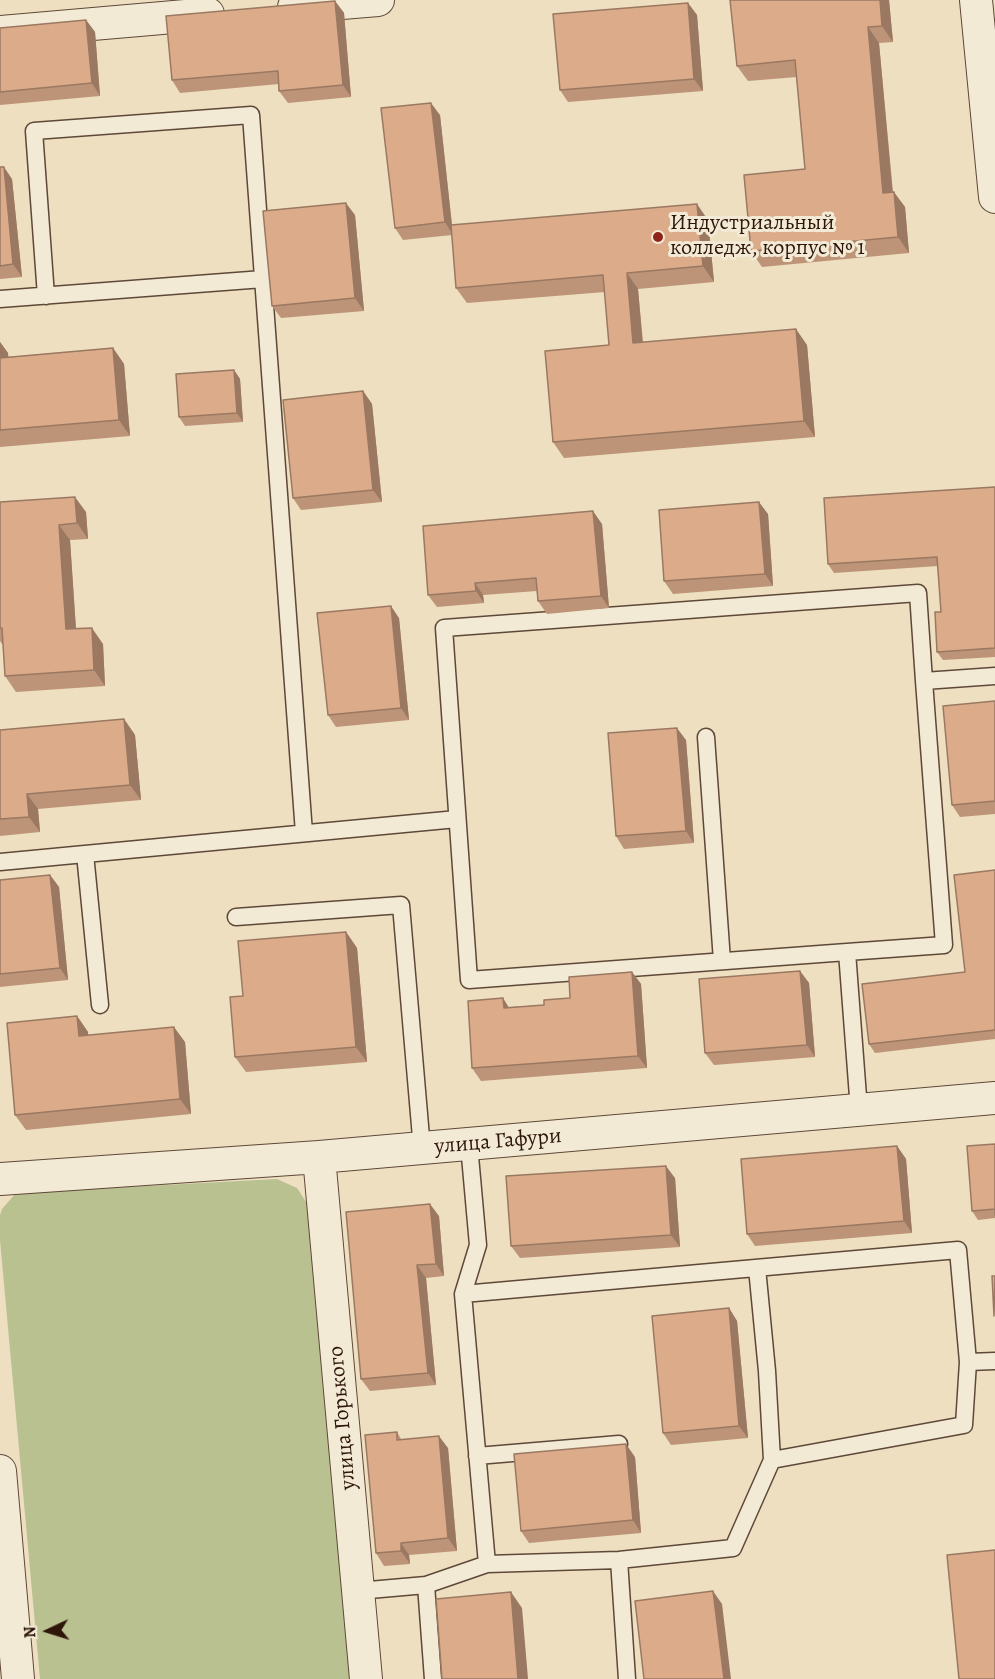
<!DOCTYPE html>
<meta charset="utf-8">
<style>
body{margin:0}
#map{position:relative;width:995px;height:1679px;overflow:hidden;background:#eddfc0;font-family:Alegreya,serif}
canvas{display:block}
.north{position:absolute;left:18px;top:1601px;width:60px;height:60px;-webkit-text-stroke:4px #f3ead6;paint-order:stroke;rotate:266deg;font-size:16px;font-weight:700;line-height:24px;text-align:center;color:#2e160b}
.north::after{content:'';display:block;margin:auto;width:21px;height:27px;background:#2e160b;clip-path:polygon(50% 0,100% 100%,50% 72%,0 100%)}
</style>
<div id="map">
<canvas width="995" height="1679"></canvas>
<div class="north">N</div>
</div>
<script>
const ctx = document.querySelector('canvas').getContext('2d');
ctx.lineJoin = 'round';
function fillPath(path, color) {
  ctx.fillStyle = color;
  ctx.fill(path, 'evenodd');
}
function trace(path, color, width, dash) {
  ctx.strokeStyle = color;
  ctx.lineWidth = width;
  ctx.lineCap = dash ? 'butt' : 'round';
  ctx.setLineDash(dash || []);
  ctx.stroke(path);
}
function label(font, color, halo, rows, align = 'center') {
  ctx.font = font + ' Alegreya,serif';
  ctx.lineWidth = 6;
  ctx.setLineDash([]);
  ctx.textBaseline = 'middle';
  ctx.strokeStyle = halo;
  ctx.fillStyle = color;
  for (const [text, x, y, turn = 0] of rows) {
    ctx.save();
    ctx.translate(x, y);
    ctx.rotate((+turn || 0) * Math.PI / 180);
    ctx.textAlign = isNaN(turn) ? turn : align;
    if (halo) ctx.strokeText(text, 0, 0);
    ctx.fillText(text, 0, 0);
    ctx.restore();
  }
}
fillPath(new Path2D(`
 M277 1179 297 1188 310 1208 355 1679H40L0 1240V1215L2 1209 16 1193Z`), '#b9c191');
const lane = new Path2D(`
 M46 296 34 131 251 115 304 833
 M0 299 263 279
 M706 737 722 961
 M85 854 457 819
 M0 862 85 854 100 1005
 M236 917 401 905 422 1149
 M847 952 944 945 924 681
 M859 1110 847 952 469 980 444 628 918 593 924 681 995 676
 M469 1145 478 1245 463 1294 487 1564
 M757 1268 767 1371 772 1460
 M463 1294 958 1250 968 1362
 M477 1456 619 1444
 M619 1560 627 1679
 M426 1585 433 1679
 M358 1591 426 1585 487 1564 619 1560 733 1548 772 1460 964 1425 968 1362 995 1361`);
const street = new Path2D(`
 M976 0 995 197
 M294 7 378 0
 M0 32 208 14
 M319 1157 366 1679
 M0 1179 319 1157 995 1098
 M0 1471 18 1679`);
trace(lane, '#5e4838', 19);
trace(street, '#5e4838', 34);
trace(lane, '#f3ead6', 16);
trace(street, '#f3ead6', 32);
fillPath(new Path2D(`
 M889 0 893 42 879 43 893 192 905 207 909 253 762 267 751 251 805 169 797 77 748 81 737 66Z
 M335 1 344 13 351 97 288 103 279 91V84L180 93 172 80Z
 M688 3 697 15 703 91 568 102 560 90Z
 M86 20 95 32 100 96 0 105V28Z
 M440 115 452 225 708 220 714 282 638 289 643 342 807 345 815 437 564 458 553 442 609 345 605 292 467 303 456 288 452 235 403 240 395 228Z
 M0 167 12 179 22 277 0 279Z
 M355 215 364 311 281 318 272 306Z
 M0 342 8 353V357L113 348 124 364 130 436 0 447Z
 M234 370 240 379 243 422 185 426 179 417Z
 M363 391 372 404 382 502 301 510 293 498Z
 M995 487V657L943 660 937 652 941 612 938 566 834 573 828 564Z
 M0 502 86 512 88 539 70 540 76 629 103 644 105 686 16 692 5 676 3 644H2L0 641Z
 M768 514 773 586 673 594 664 581Z
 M602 524 609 608 547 614 538 601 537 591 483 595 484 603 437 607 428 595Z
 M399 618 409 720 336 727 328 715Z
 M995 701V814L960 817 952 805Z
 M124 719 135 735 141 800 38 809 40 832 0 836V730Z
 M686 740 694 843 624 849 616 836Z
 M995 870V1039L875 1053 869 1044 965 972Z
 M50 875 59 887 68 980 0 987V880Z
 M346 932 357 948 367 1062 246 1072 235 1057Z
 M800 971 809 983 815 1057 714 1065 705 1053Z
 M632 972 641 984 647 1068 481 1081 472 1068 509 1007 544 1005 570 998Z
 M77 1016 88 1032V1035L185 1042 191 1114 26 1130 15 1115Z
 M995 1144V1218L978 1220 972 1211Z
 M897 1146 906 1159 912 1233 755 1246 747 1234Z
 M675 1178 680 1247 520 1258 511 1246Z
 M439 1216 444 1276 426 1278 436 1385 370 1391 361 1379Z
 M729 1308 737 1321 748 1438 671 1445 663 1433Z
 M397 1432 401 1439 448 1448 457 1551 409 1555 410 1564 384 1566 376 1553Z
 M635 1457 641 1533 529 1543 521 1531Z`), '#bd9477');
fillPath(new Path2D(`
 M880 0H889L893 42 882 26Z
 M335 1 344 13 351 97 343 85Z
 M688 3 697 15 703 91 694 79Z
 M86 20 95 32 100 96 92 83Z
 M868 27 879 43 894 208 883 193Z
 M431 103 440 115 453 235 445 222Z
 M4 167 12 179 22 277 13 264Z
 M894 192 905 207 909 253 898 237Z
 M346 203 355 215 364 311 355 298Z
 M697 204 708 220 714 282 703 266Z
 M627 273 638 289 644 359 633 343Z
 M796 329 807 345 815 437 804 421Z
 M0 342 8 353 10 374 0 360Z
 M113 348 124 364 130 436 119 420Z
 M234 370 240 379 243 422 237 413Z
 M363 391 372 404 382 502 373 490Z
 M75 497 86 512 88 539 77 523Z
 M759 502 768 514 773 586 765 574Z
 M593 511 602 524 609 608 601 596Z
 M59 525 70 540 77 645 66 629Z
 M475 583 483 595 484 603 476 591Z
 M391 606 399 618 409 720 401 708Z
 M92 628 103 644 105 686 94 670Z
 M124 719 135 735 141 800 130 785Z
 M677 728 686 740 694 843 686 831Z
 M27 794 38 809 40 832 29 817Z
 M50 875 59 887 68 980 60 968Z
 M346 932 357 948 367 1062 356 1047Z
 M800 971 809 983 815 1057 807 1045Z
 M632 972 641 984 647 1068 638 1056Z
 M503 998 511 1011 504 1008Z
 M77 1016 88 1032 90 1051 79 1036Z
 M174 1027 185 1042 191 1114 180 1099Z
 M897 1146 906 1159 912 1233 904 1221Z
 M666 1166 675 1178 680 1247 671 1235Z
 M430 1204 439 1216 444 1276 436 1264Z
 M417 1265 426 1278 436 1385 428 1373Z
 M729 1308 737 1321 748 1438 739 1426Z
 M439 1436 448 1448 457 1551 448 1538Z
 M626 1444 635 1457 641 1533 633 1520Z
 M401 1543 409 1555 410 1564 401 1551Z
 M713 1591 722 1604 731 1679H724Z
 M511 1592 522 1608 528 1679H518Z`), '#9a7861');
const building = new Path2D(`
 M730 0H880L882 26 868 27 883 193 894 192 898 237 751 251 744 175 805 169 795 60 737 66Z
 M335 1 343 85 279 91 278 71 172 80 166 16Z
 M688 3 694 79 560 90 553 14Z
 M86 20 92 83 0 92V28Z
 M431 103 445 222 395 228 381 108Z
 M0 167H4L13 264 0 266Z
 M346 203 355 298 272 306 263 211Z
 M697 204 703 266 627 273 633 343 796 329 804 421 553 442 545 351 609 345 603 275 456 288 451 225Z
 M113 348 119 420 0 430V358Z
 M234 370 237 413 179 417 176 374Z
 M363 391 373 490 293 498 283 400Z
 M995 487V648L937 652 935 612H941L937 557 828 564 824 498Z
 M75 497 77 523 59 525 66 629 92 628 94 670 5 676 2 628H0V502Z
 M759 502 765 574 664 581 659 510Z
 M593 511 601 596 538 601 536 578 475 583 476 591 428 595 423 526Z
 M391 606 401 708 328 715 317 613Z
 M995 701V801L952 805 943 706Z
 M124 719 130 785 27 794 29 817 0 819V730Z
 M677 728 686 831 616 836 608 733Z
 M995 870V1030L869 1044 862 984 965 972 954 875Z
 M50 875 60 968 0 974V880Z
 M346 932 356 1047 235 1057 230 997 243 996 238 941Z
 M800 971 807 1045 705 1053 699 979Z
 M632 972 638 1056 472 1068 468 1001 503 998 504 1008 544 1005V1000L570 998 569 977Z
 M77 1016 79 1036 174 1027 180 1099 15 1115 7 1023Z
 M995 1144V1215V1209L972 1211 967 1146Z
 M897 1146 904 1221 747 1234 741 1159Z
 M666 1166 671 1235 511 1246 506 1176Z
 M430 1204 436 1264 417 1265 428 1373 361 1379 346 1212Z
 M992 1276H995L994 1316Z
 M729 1308 739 1426 663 1433 652 1316Z
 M397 1432V1440L439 1436 448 1538 401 1543V1551L376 1553 365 1435Z
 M626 1444 633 1520 521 1531 514 1454Z
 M995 1550V1679H959L947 1555Z
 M713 1591 724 1679H644L635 1601Z
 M511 1592 518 1679H442L436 1599Z`);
fillPath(building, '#dcac8a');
trace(building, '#9a7861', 1.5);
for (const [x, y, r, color] of [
 [658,237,6,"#8f2418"]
]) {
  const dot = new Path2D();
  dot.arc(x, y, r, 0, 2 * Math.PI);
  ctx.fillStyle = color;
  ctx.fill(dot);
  trace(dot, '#f3ead6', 2);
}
label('22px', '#2e160b', '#f3ead6', [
 ["Индустриальный",670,224],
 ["колледж, корпус № 1",670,249]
], 'left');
label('22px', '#2e160b', '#f3ead6', [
 ["улица Гафури",498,1142,-5],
 ["улица Горького",343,1418,-95]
]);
</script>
